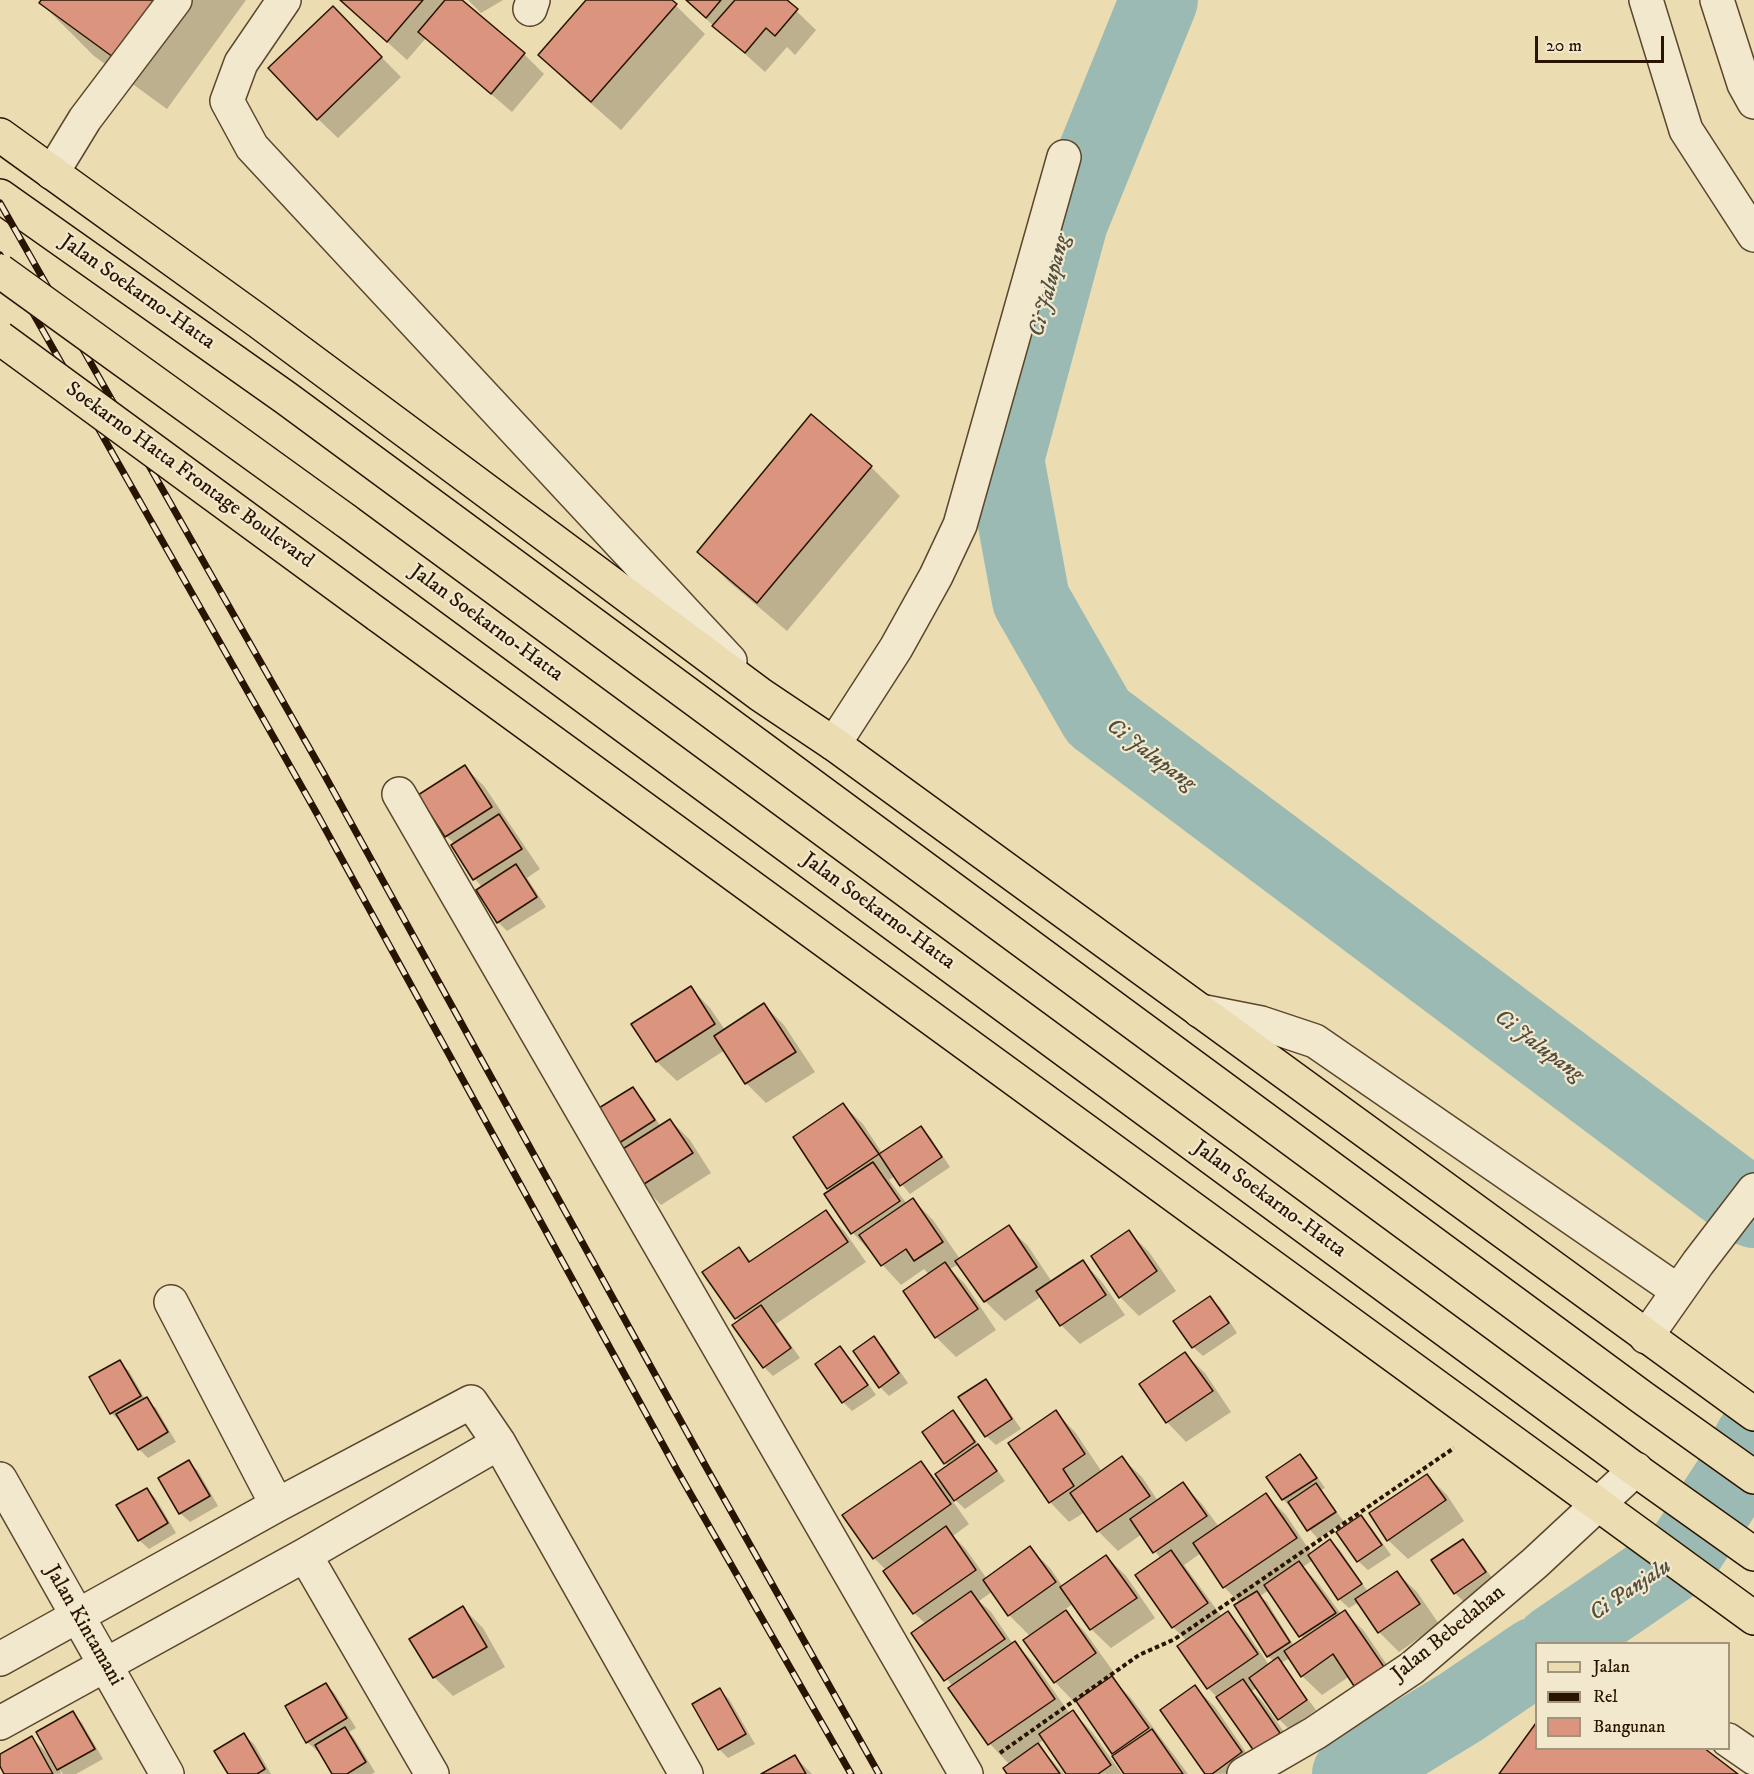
<!DOCTYPE html>
<style>
body{margin:0}
#map{position:relative;width:1754px;height:1774px;overflow:hidden;background:#ebdcb2;font-family:"IM FELL DW Pica",serif}
canvas{display:block}
.legend{position:absolute;left:1535px;top:1642px;width:195px;height:108px;box-sizing:border-box;background:#f2e8cd;border:2px solid #a2937b;margin:0;padding:8px 10px;list-style:none;font-size:18px;color:#291400}
.legend li{display:flex;align-items:center;gap:12px;height:30px}
.legend b{width:30px;border:2px solid #a2937b}
.scale{position:absolute;left:1535px;top:36px;width:129px;height:27px;box-sizing:border-box;border:3px solid #291400;border-top:0;padding-left:8px;font-size:18px;line-height:21px;white-space:nowrap;color:#291400;-webkit-text-stroke:4px #f2e8cd;paint-order:stroke}
</style>
<div id="map">
<canvas width="1754" height="1774"></canvas>
<ul class="legend">
<li><b style="height:8px;background:#ebdcb2"></b>Jalan</li>
<li><b style="height:8px;background:#291400"></b>Rel</li>
<li><b style="height:16px;background:#db957f"></b>Bangunan</li>
</ul>
<div class="scale">20 m</div>
</div>
<script>
const ctx = document.querySelector('canvas').getContext('2d');
ctx.lineJoin = 'round';
function fillPath(path, color) {
  ctx.fillStyle = color;
  ctx.fill(path, 'evenodd');
}
function trace(path, color, width, dash) {
  ctx.strokeStyle = color;
  ctx.lineWidth = width;
  ctx.lineCap = dash ? 'butt' : 'round';
  ctx.setLineDash(dash || []);
  ctx.stroke(path);
}
function label(font, color, halo, rows, align = 'center') {
  ctx.font = font + ' "IM FELL DW Pica",serif';
  ctx.lineWidth = 4.5;
  ctx.setLineDash([]);
  ctx.textBaseline = 'middle';
  ctx.strokeStyle = halo;
  ctx.fillStyle = color;
  for (const [text, x, y, turn = 0] of rows) {
    ctx.save();
    ctx.translate(x, y);
    ctx.rotate((+turn || 0) * Math.PI / 180);
    ctx.textAlign = isNaN(turn) ? turn : align;
    if (halo) ctx.strokeText(text, 0, 0);
    ctx.fillText(text, 0, 0);
    ctx.restore();
  }
}
fillPath(new Path2D(`
 M43 0H246L167 109 94 56 41 3Z
 M341 0H459L524 54 544 74 512 112 426 38 407 60Z
 M468 0H503L481 13Z
 M588 0H670L705 34 621 130 569 84 540 55Z
 M685 0H785L816 30 795 55 787 47 765 72Z
 M333 8 401 77 338 138 318 119Z
 M871 467 900 496 787 631 728 581 699 552Z
 M465 767 484 786 540 869 527 878 546 907 507 931 498 922 482 887 475 879 453 846 455 844 446 836 420 795Z
 M691 988 710 1008 725 1030 764 1005 784 1025 815 1072 766 1103 746 1083 725 1050 677 1081 657 1062 633 1024Z
 M632 1089 642 1098 661 1127 670 1120 690 1140 711 1173 661 1205 642 1185 617 1144Z
 M843 1105 863 1124 882 1153 921 1128 930 1137 950 1167 910 1194 895 1176 889 1180 907 1204 913 1200 933 1220 960 1259 1008 1227 1028 1246 1052 1282 1083 1262 1102 1282 1125 1315 1080 1344 1061 1325 1042 1296 1005 1321 985 1301 959 1264 950 1269 965 1284 996 1330 956 1357 936 1337 930 1275 924 1269 901 1285 853 1233 826 1195 832 1191 828 1188Z
 M826 1212 845 1232 866 1262 776 1324 800 1358 773 1376 764 1367 740 1321 736 1318 739 1249 752 1262Z
 M1129 1232 1149 1252 1176 1291 1139 1316 1120 1297Z
 M1210 1298 1220 1307 1237 1333 1203 1356 1193 1347Z
 M873 1338 883 1347 908 1383 889 1396 880 1387Z
 M840 1348 850 1358 876 1395 852 1411 843 1402Z
 M1185 1354 1205 1373 1231 1412 1186 1442 1167 1422Z
 M119 1362 129 1371 145 1399 156 1408 176 1442 148 1458 139 1449 122 1421 121 1422 111 1413Z
 M985 1381 995 1391 1021 1429 996 1445 986 1436Z
 M953 1412 962 1421 1005 1481 965 1509 950 1495 949 1496 969 1524 953 1536 965 1548 987 1579 1030 1548 1050 1568 1063 1587 1106 1556 1126 1576 1155 1618 1111 1648 1091 1629 1074 1603 1064 1610 1085 1632 1115 1674 1110 1677 1131 1698 1188 1774H1126L1116 1755 1077 1700 1074 1702 1055 1682 1030 1636 1009 1615 993 1591 979 1601 991 1612 1013 1644 1015 1643 1034 1663 1070 1714 1073 1712 1092 1732 1122 1774H1068L1044 1740 1037 1744 1064 1774H1009L1010 1765 990 1744 951 1689 953 1687 913 1634 926 1624 914 1613 886 1570 874 1558 920 1463 945 1488 948 1466 945 1463Z
 M1056 1412 1075 1432 1102 1472 1122 1458 1142 1477 1158 1501 1183 1484 1202 1504 1219 1527 1266 1495 1286 1515 1312 1554 1330 1541 1340 1550 1368 1592 1397 1573 1417 1592 1439 1624 1399 1652 1379 1632 1359 1602 1349 1608 1339 1599 1313 1560 1303 1567 1318 1583 1341 1614 1345 1612 1364 1631 1402 1687 1375 1705 1356 1685 1350 1676 1322 1695 1302 1676 1290 1658 1281 1663 1316 1710 1289 1729 1279 1719 1257 1688 1252 1691 1262 1701 1299 1753 1275 1770 1221 1701 1208 1688 1179 1647 1187 1641 1173 1627 1161 1559 1142 1534 1118 1551 1098 1531 1085 1512 1069 1522 1050 1502ZM1201 1553 1224 1587 1240 1603 1268 1656 1274 1662 1269 1665 1247 1633 1227 1613 1222 1617 1184 1565ZM1269 1590 1304 1639 1294 1646 1267 1602 1260 1596Z
 M1300 1456 1309 1465 1325 1488 1321 1490 1344 1522 1318 1539 1284 1500 1268 1477Z
 M188 1462 198 1471 218 1506 190 1522 180 1513Z
 M1427 1475 1447 1495 1464 1521 1408 1559 1388 1540Z
 M147 1489 156 1499 176 1533 149 1549 139 1540Z
 M1361 1517 1371 1527 1391 1555 1368 1570 1358 1561Z
 M1463 1541 1472 1550 1495 1582 1465 1603 1455 1593Z
 M463 1608 483 1628 505 1667 453 1696 434 1677Z
 M326 1684 335 1694 356 1728 349 1732 354 1738 375 1772 372 1774H334L319 1750 317 1751 307 1742Z
 M1195 1687 1215 1707 1260 1773 1207 1774Z
 M720 1690 729 1699 755 1744 728 1758 719 1749Z
 M73 1713 82 1723 103 1759 76 1774H63L60 1770 61 1774H6L0 1763V1756L32 1738 50 1756Z
 M244 1735 254 1744 271 1774H229Z
 M795 1757 812 1774H764Z`), '#0003');
trace(new Path2D(`
 M1159 0 1069 222 1005 459 1031 600 1098 717 1754 1209
 M1554 1644 1681 1557 1731 1481 1754 1438
 M1351 1774 1461 1707 1536 1656`), '#9abab3', 78);
const building = new Path2D(`
 M41 0H155L113 57 39 3Z
 M340 0H423L387 42Z
 M445 0H462L525 53 491 94 418 32Z
 M586 0H672L677 4 591 102 538 55Z
 M686 0H721L706 18Z
 M735 0H787L798 9 775 36 766 28 745 53 712 26Z
 M333 6 382 57 317 120 268 68Z
 M811 414 872 466 757 603 697 552Z
 M465 765 492 807 445 837 418 795Z
 M499 814 522 849 473 880 451 845Z
 M516 864 537 897 497 923 476 890Z
 M691 986 715 1024 656 1062 631 1024Z
 M764 1003 796 1052 745 1084 714 1036Z
 M633 1087 655 1120 616 1145 594 1111Z
 M843 1103 879 1154 827 1189 793 1137Z
 M670 1119 693 1153 641 1186 618 1152Z
 M921 1126 942 1157 900 1186 879 1154Z
 M873 1162 900 1201 851 1234 824 1194Z
 M913 1198 943 1242 914 1261 906 1249 881 1266 859 1235Z
 M826 1210 848 1242 735 1319 702 1272 739 1247 749 1262Z
 M1009 1225 1037 1267 984 1302 955 1261Z
 M1129 1230 1157 1271 1119 1298 1091 1256Z
 M1083 1260 1106 1295 1060 1326 1036 1291Z
 M945 1262 978 1309 935 1338 903 1291Z
 M1210 1296 1229 1323 1192 1348 1173 1321Z
 M761 1305 791 1348 763 1368 732 1325Z
 M874 1336 899 1373 879 1388 853 1351Z
 M840 1346 868 1385 842 1403 815 1364Z
 M1185 1352 1213 1391 1166 1423 1139 1384Z
 M120 1360 141 1396 110 1414 89 1377Z
 M986 1379 1012 1419 985 1437 958 1397Z
 M147 1397 168 1432 138 1450 116 1414Z
 M953 1410 975 1442 944 1464 922 1432Z
 M1056 1410 1085 1454 1063 1469 1074 1486 1049 1503 1008 1443Z
 M978 1444 997 1471 954 1501 935 1474Z
 M1300 1454 1317 1478 1282 1500 1266 1477Z
 M1122 1456 1150 1496 1097 1532 1070 1493Z
 M189 1460 210 1496 179 1514 158 1478Z
 M921 1461 951 1504 873 1559 842 1515Z
 M1427 1474 1446 1500 1387 1541 1369 1513Z
 M1183 1482 1207 1516 1153 1553 1130 1519Z
 M1316 1483 1336 1512 1307 1531 1288 1502Z
 M147 1488 168 1523 138 1541 116 1505Z
 M1266 1493 1297 1538 1223 1588 1193 1543Z
 M1361 1515 1382 1545 1357 1562 1336 1532Z
 M946 1526 976 1570 913 1614 883 1571Z
 M1330 1539 1362 1584 1338 1600 1308 1555Z
 M1463 1539 1486 1572 1454 1594 1431 1560Z
 M1030 1546 1056 1582 1008 1616 983 1580Z
 M1171 1550 1208 1603 1172 1628 1135 1575Z
 M1106 1555 1137 1598 1090 1630 1060 1587Z
 M1299 1561 1336 1613 1299 1637 1264 1585Z
 M1397 1571 1420 1604 1378 1633 1355 1599Z
 M971 1591 1005 1639 944 1681 911 1633Z
 M1257 1591 1290 1642 1267 1657 1234 1605Z
 M463 1606 487 1647 433 1678 409 1639Z
 M1066 1610 1096 1653 1054 1683 1023 1640Z
 M1345 1610 1384 1667 1354 1686 1333 1654 1301 1677 1284 1651Z
 M1228 1611 1258 1654 1207 1689 1177 1646Z
 M1015 1641 1055 1699 988 1745 948 1688Z
 M1278 1657 1307 1700 1278 1720 1249 1678Z
 M1112 1676 1149 1728 1112 1754 1076 1701Z
 M1243 1679 1280 1733 1254 1751 1216 1697Z
 M326 1683 347 1718 306 1743 285 1706Z
 M1195 1685 1242 1752 1212 1774H1205L1160 1710Z
 M720 1688 746 1734 718 1750 692 1704Z
 M1073 1710 1111 1765 1098 1774H1066L1039 1734Z
 M73 1711 95 1749 57 1770 36 1732Z
 M1536 1723V1748H1704L1738 1774H1499Z
 M345 1727 366 1762 347 1774H332L315 1745Z
 M1152 1729 1183 1774H1124L1112 1756Z
 M244 1733 265 1769 257 1774H228L214 1751Z
 M32 1736 53 1774H4L0 1766V1754Z
 M1038 1743 1060 1774H1007L1003 1768Z
 M795 1755 806 1774H761Z`);
fillPath(building, '#db957f');
trace(building, '#291400', 1.5);
const minor = new Path2D(`
 M284 0 241 63 227 101 252 147 730 661
 M1646 0 1686 130 1754 235
 M1717 0 1744 84 1754 102
 M530 9 533 0
 M52 173 85 119 175 0
 M834 744 896 648 936 576 960 525 1064 157
 M399 794 966 1774
 M1200 1011 1261 1023 1315 1041 1678 1291
 M171 1302 277 1505
 M1646 1337 1698 1263 1754 1190
 M0 1479 167 1774
 M305 1555 432 1774
 M0 1659 277 1505 471 1402 499 1443 686 1774
 M0 1723 305 1555 499 1443
 M1728 1740 1754 1758
 M1244 1774 1315 1733 1412 1668 1535 1563 1636 1469`);
const major = new Path2D(`
 M0 135 258 321 761 695 834 744 1754 1414
 M378 615 1754 1618`);
const highway = new Path2D(`
 M0 196 286 398 1643 1398 1754 1477
 M345 520 1640 1473 1754 1554`);
trace(minor, '#5a462c', 36);
trace(major, '#291400', 36);
trace(highway, '#291400', 36);
trace(new Path2D(`
 M1000 1753 1139 1655 1175 1639 1454 1448`), '#291400', 4, [4.5, 3]);
trace(minor, '#f2e8cd', 33);
trace(major, '#ebdcb2', 33);
trace(highway, '#ebdcb2', 33);
const rail = new Path2D(`
 M0 203 324 774 705 1465 879 1774
 M0 255 316 812 678 1472 851 1774`);
trace(rail, '#291400', 7);
trace(rail, '#f2e8cd', 4.5, [14]);
const majorBridge = new Path2D(`
 M0 338 378 615`);
const highwayBridge = new Path2D(`
 M0 271 345 520`);
trace(majorBridge, '#291400', 36, []);
trace(highwayBridge, '#291400', 36, []);
trace(majorBridge, '#ebdcb2', 33);
trace(highwayBridge, '#ebdcb2', 33);
label('21px', '#291400', '#f2e8cd', [
 ["Jalan Soekarno-Hatta",137,293,35],
 ["Soekarno Hatta Frontage Boulevard",189,476,36],
 ["Jalan Soekarno-Hatta",486,624,36],
 ["Jalan Soekarno-Hatta",878,912,36],
 ["Jalan Soekarno-Hatta",1269,1200,36],
 ["Jalan Kintamani",83,1626,60],
 ["Jalan Bebedahan",1449,1634,-39]
]);
label('italic 22px', '#514e3f', '#f2e8cd', [
 ["Ci Jalupang",1051,286,-75],
 ["Ci Jalupang",1150,756,37],
 ["Ci Jalupang",1538,1047,37],
 ["Ci Panjalu",1631,1591,-34]
]);
</script>
